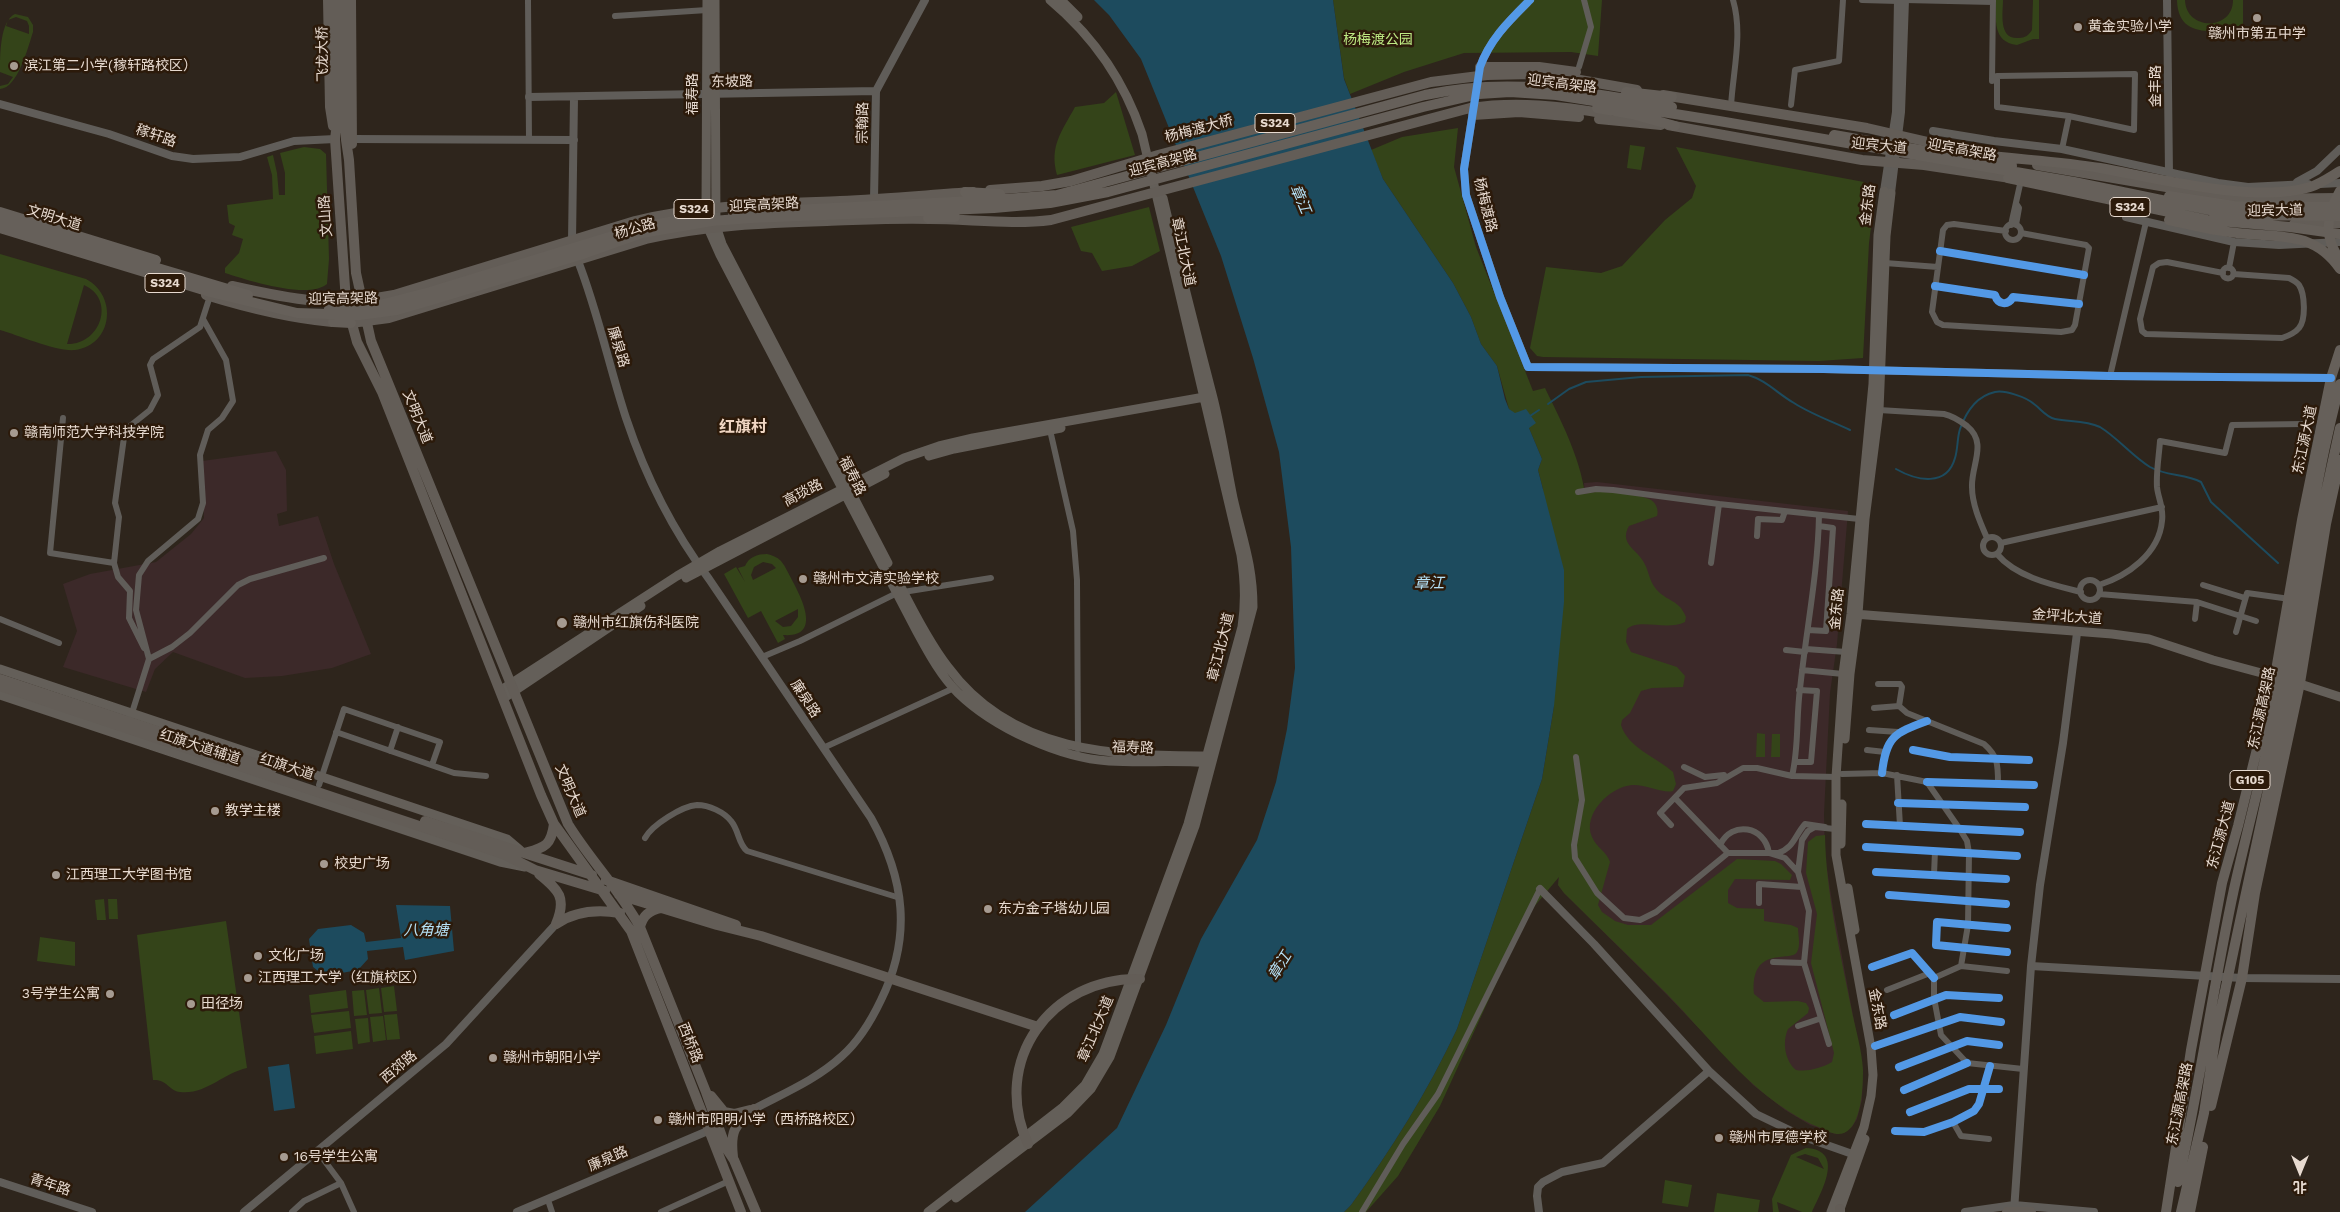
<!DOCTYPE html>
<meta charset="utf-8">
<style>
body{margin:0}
#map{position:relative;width:2340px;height:1212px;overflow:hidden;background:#2e251c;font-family:"Work Sans","Noto Sans SC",sans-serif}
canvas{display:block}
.north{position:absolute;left:2275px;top:1147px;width:50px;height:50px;-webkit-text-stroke:4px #2c1a0a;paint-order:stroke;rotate:180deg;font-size:14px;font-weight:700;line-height:20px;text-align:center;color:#e7dad0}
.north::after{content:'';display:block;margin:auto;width:18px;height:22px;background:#e7dad0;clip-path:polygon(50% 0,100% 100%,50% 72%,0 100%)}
</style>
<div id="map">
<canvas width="2340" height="1212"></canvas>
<div class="north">北</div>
</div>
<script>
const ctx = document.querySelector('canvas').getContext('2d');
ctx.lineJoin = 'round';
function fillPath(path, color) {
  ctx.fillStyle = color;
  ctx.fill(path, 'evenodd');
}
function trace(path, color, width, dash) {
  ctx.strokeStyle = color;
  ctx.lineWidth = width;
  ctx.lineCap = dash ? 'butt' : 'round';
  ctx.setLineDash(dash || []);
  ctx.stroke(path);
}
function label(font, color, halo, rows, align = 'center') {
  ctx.font = font + ' "Work Sans","Noto Sans SC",sans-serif';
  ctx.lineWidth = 5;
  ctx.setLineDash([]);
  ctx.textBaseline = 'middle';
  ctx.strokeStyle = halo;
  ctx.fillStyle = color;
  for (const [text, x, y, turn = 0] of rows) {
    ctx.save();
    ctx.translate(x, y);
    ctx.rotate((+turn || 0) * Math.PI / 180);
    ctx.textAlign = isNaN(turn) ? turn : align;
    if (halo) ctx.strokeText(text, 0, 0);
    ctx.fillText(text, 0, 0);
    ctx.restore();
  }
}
fillPath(new Path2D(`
 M276 451 286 470 287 511 277 514 279 526 318 516 334 564 371 654 332 668 282 676 245 678 173 652 155 669 146 692 63 667 77 631 63 584 90 574 156 562 191 534 204 518 202 461Z
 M1597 482 1848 511 1837 644 1830 693 1824 814 1825 856 1833 908 1863 1069 1862 1100 1857 1119 1852 1127 1844 1133 1835 1134 1810 1125 1785 1110 1753 1085 1666 994 1564 893 1558 885 1586 506 1584 483Z`), '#3c2929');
fillPath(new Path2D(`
 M1333 0H1602L1598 56 1571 52 1464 53 1404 72 1350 94 1344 78Z
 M1996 0H2003C2003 13 1998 40 2019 38 2025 38 2029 35 2032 30L2033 0H2039V39H2033L2017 45C1992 42 1996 19 1996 0Z
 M2177 0H2185C2186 31 2233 31 2233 0H2243V29C2217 30 2178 41 2177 0Z
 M15 14 28 17 33 25V32C28 47 18 88 0 89V86L8 84 13 77 0 72C0 54 0 21 15 14ZM16 17 27 21 29 26V34L6 26 8 20Z
 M1116 92 1135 155 1057 175C1049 146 1062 131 1075 107L1104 103Z
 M1458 128 1454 167 1476 247 1533 391 1545 388C1561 421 1580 457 1585 494 1596 489 1638 494 1649 499 1656 502 1659 510 1657 516L1629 526C1619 543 1636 549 1643 561 1649 570 1649 581 1656 589 1667 602 1679 599 1686 617L1685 622C1667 631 1639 618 1627 629L1626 642 1631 652 1677 667 1685 676 1683 687 1652 688 1641 691 1630 713 1622 720 1621 725C1628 748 1656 757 1673 772L1676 784 1673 791C1664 794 1645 784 1632 785 1610 787 1582 814 1592 837 1596 847 1607 852 1610 862L1598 905 1602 912 1615 921 1628 925H1651L1737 859 1775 861 1781 864 1792 875 1790 880 1735 879 1728 890V903L1737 908 1764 909V921L1791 925 1798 928C1798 934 1801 946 1797 952 1791 963 1750 944 1754 994L1764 1002 1798 1001 1806 1003 1809 1008 1808 1013 1788 1029C1782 1042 1785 1061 1796 1070 1807 1072 1822 1068 1832 1062L1834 1053 1811 963 1817 914 1806 873 1808 842 1816 836 1825 835C1826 893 1840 951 1851 1007 1855 1027 1862 1050 1863 1070 1863 1087 1862 1125 1844 1133 1837 1136 1829 1132 1823 1129 1758 1104 1714 1042 1667 994 1633 960 1598 927 1564 893L1558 885 1559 877 1528 914 1440 1106 1398 1176 1366 1212H1344L1351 1205C1391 1150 1428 1091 1457 1029L1542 779 1554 706 1543 489 1538 470 1542 459 1529 428 1509 409 1497 366 1481 344 1471 317 1453 283 1383 179 1371 150 1402 137Z
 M1630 145 1645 147 1641 170 1627 168Z
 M304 147 320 149 326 154 329 259 327 284C308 300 247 280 225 273V268L239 253 243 239 232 235 235 226 229 223 227 205 273 199 272 175 267 157 273 155 277 173 279 195H285V173L280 153Z
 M1676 147 1864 182 1871 186 1874 203 1869 243 1863 358 1819 361 1543 357 1537 356 1530 348 1546 267 1601 273 1622 266 1665 220 1692 198 1696 186Z
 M1149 207 1160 251 1132 266 1102 271 1092 253 1081 251 1071 227Z
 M0 254 86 279C118 296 113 345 75 350 57 352 18 335 0 330ZM84 285C116 299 101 345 67 344Z
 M767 554C772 555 777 557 781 561 786 567 789 575 793 582 802 599 822 638 783 635L785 639 778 643 761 611 748 618 724 574 736 567 745 582 738 568 745 566C749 557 757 554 767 554ZM763 562 772 564 776 568 753 580 751 575 754 567ZM798 609V617L791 626 783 627 775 621Z
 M1757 733 1765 734V757H1756Z
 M1772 734H1780V757H1771Z
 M104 899 106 920H97L95 900Z
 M108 899H117L118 919H109Z
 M226 921 247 1068C223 1073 206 1095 180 1092 169 1091 167 1079 153 1080L137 935Z
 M40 937 75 942V966L37 961Z
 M394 986 397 1011 384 1012 381 988Z
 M379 988 382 1013 369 1014 366 990Z
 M346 990 348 1008 311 1013 309 995Z
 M364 990 367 1015 354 1016 352 991Z
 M349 1011 351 1028 314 1033 311 1015Z
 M397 1014 400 1039 387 1040 384 1015Z
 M383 1016 386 1040 373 1042 370 1017Z
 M368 1018 370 1042 358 1044 355 1019Z
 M351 1031 353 1049 316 1054 314 1036Z
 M1806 1148C1846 1150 1821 1192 1812 1212H1802L1777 1202 1779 1212H1773L1772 1199 1791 1155ZM1805 1154 1818 1158 1824 1169 1796 1157Z
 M1665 1180 1692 1185 1688 1207 1662 1203Z
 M1717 1193 1760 1200 1758 1212H1714Z`), '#344419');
fillPath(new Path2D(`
 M1094 0H1333L1344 79 1383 179 1453 283 1471 317 1481 344 1497 366 1505 399 1509 409 1515 413 1526 409 1536 423 1529 428 1542 459 1538 470 1564 570V602L1554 706 1542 779 1457 1029C1428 1091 1391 1150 1351 1205L1344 1212H1025L1117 1128 1166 1025 1201 939 1257 840 1276 782 1287 729 1295 668 1291 547 1279 452 1253 358 1221 256 1141 59 1109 15Z
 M396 905 450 906 454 951 405 960 403 947 367 951 368 959 358 970 325 976 313 967 309 939 318 929 351 925 364 933 366 942 401 938Z
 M289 1064 295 1108 274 1111 268 1067Z`), '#1d4b5e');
trace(new Path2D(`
 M1548 404 1569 389 1586 382 1641 377 1748 375C1766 380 1778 394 1794 403 1811 414 1831 421 1850 430
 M1530 416 1539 410
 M1896 469C1917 481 1947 487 1955 458 1958 449 1957 438 1960 429 1966 412 1977 396 1995 392 2005 390 2026 397 2034 404 2041 409 2046 417 2055 419 2070 422 2085 420 2100 427 2118 438 2132 456 2150 467 2166 476 2185 474 2201 482L2211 502 2278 563`), '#1d4b5e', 2);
trace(new Path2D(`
 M528 0 529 140
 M1862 0 1898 1
 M1905 0 1993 2
 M615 16 707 10
 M1579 67 1591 27 1584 0
 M2135 74 2134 130 2069 116 1997 107V76Z
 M1992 81 1993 0
 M1791 105 1795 70 1839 61 1843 0
 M1731 106C1733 71 1743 34 1733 0
 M2062 149 2069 116
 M2005 232a8 8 0 1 1 16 0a8 8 0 1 1-16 0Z
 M2011 225 2021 180
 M2016 225 2019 208 2017 205
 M2006 231 1954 224 1947 225 1943 230 1932 312 1937 322 1943 325 2061 332 2072 330 2075 325 2089 248 2086 245 2021 233
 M1940 251 2084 275
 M1885 263 1938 267
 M2222.5 273a5.5 5.5 0 1 1 11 0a5.5 5.5 0 1 1-11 0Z
 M2229 268 2234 242
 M2223 273 2167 262 2159 263 2153 267 2140 319 2142 331 2146 334 2282 338C2288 336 2295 333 2299 328 2306 320 2305 294 2299 285 2297 282 2293 280 2289 278L2234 274
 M1935 286 1995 295C1998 305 2008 306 2013 297L2079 304
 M2110 376 2146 222
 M1879 410 1944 414C1953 416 1959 420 1967 426 1988 443 1971 465 1972 487 1972 504 1980 522 1987 538
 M63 418 50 553 114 563
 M1050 430 1073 531 1077 580 1078 749
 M1578 492 1596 489 1613 490 1719 504 1859 519
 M1757 536 1758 519 1782 520 1785 511
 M1983 546a9 9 0 1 1 18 0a9 9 0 1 1-18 0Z
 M2001 543 2162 507
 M1997 554C2016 577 2053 585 2081 592
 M1711 563 1719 504
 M2080 590a10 10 0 1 1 20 0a10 10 0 1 1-20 0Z
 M2099 585C2127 576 2159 554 2162 521 2164 508 2158 498 2157 487 2156 472 2159 456 2160 441L2225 453 2232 425 2303 424
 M2203 585 2245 598
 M2099 594 2197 602 2256 621
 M0 619 59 643
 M2195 619 2197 602
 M1808 630 1826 631 1833 528 1819 526
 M2236 632 2247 593 2290 599
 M144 648 129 618 130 591 118 577 114 563 119 517 115 503 125 430 150 410 158 395 150 365 153 359 200 327 210 296
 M1806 649 1846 652
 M1786 650 1805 652
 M762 657 800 641 897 593 991 578
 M149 659 172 647 190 633 238 585 250 579 324 558
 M1802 670 1843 674
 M1878 684H1900L1902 687 1899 706 1907 713 1984 744C1998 756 1998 765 1998 783
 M1874 708 1899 706
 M131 716 149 659 136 610 139 575 148 561 198 519 203 503 200 455 208 430 222 418 233 401 226 360 203 319
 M1869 730 1898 732
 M336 732 454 773 486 776
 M823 748 954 688
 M1867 750 1885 752
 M1913 750 1950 757 2029 760
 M390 751 398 727
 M1576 757 1582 800 1574 845 1575 858 1597 893 1624 918 1640 920 1656 912 1728 853H1778C1794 848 1795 835 1805 824L1825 827
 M1795 762H1811L1817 691 1799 690
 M1684 767 1705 777 1724 775
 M1882 773C1886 737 1894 733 1927 721
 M1842 774 1882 773 1927 782 1959 828 1967 841 1969 853 1968 925 1961 966
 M1897 775 1900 826
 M1792 776C1799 747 1796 718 1800 689 1806 631 1818 573 1819 515
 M1927 782 2034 785
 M319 785 344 709 440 742 432 765
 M1675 798 1728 853
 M1898 803 2025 807
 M1866 824 2020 832
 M1671 825 1660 813 1684 788 1717 783 1743 768H1757L1792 776 1836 777
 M645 838C652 825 682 806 697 805 709 805 724 812 731 821 739 830 738 844 747 851L900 898
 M1720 845C1732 820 1765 826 1769 853L1785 858 1798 872
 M1866 847 2017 856
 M1876 872 2006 879
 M1934 875 1935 851
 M1889 895 2006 904
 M1759 903V884L1802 887
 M2007 952 1936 945 1937 922 2007 928
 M1773 962 1804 963
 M1872 967 1912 953 1934 978
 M1887 990 1930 973
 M1894 1015 1946 995 1999 998
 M1798 1026 1819 1019
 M1829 1044 1804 963 1809 911 1798 872 1802 840 1808 831 1815 827 1835 829
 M1875 1046 1960 1017 2001 1022
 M1967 1063 1941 1035 1934 998V978L1961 966 2007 971
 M1899 1067 1967 1041 1999 1045
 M1904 1090 1967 1063 2023 1069
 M1910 1112 1969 1089H1999
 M1953 1122 1961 1136 1989 1139
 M1895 1131 1924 1132 1953 1122 1974 1111 1979 1104 1990 1066
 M318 1152 341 1183 354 1212
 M548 1200 552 1212
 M292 1212 304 1201 341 1183
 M661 1212 729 1181
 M1362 1212 1403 1144 1438 1094 1540 889`), '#605d59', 6);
trace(new Path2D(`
 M1530 0C1509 21 1490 39 1480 67L1464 169 1466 195 1500 297 1528 367 1823 369 2110 376 2331 378
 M2167 0 2169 173
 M529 97 876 91
 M0 104 109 134 172 156 193 159 240 157 294 141 335 139
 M1933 131 1994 141 2062 149 2218 183 2248 187 2308 184
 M353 139 574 140
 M2297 182 2317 171 2340 149
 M2320 184 2340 183
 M1884 191 1896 112 1898 0
 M1891 193 1901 112 1905 0
 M874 199 876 91 925 0
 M2126 217 2234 242 2279 245 2340 242
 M572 241 574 98
 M578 261C598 312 609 366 626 418 645 475 673 531 709 579L871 818C905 879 912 937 881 1000 871 1021 859 1041 842 1056 816 1080 784 1093 754 1109
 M1540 889 1594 944 1709 1071 1756 1114 1804 1137 1858 1156
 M2031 966 2242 978 2340 979
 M0 1182 92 1212
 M2014 1211 2031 966 2040 885 2063 743 2077 633
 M244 1212 446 1044 556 924
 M517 1212 710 1130
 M1539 1212 1537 1196 1538 1187 1543 1182 1562 1172 1603 1163 1709 1071
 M1965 1212 2014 1205 2094 1212`), '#605d59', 8);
trace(new Path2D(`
 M707 0 706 207 708 228 720 255 916 630C928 652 940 675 958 693 994 728 1060 758 1109 761 1143 763 1176 760 1209 763
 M715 0 716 226 722 244 888 563
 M1061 0 1078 17
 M929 456 954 449 1061 428
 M686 578 885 474
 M900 585C913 611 931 645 948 667 1012 754 1114 756 1211 756
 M1854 614 2112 634 2149 639 2213 660 2280 678
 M0 669 507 839 520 850
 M2294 682 2340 697
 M501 690 677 576 720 551 904 458 939 446 973 438 1210 396
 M0 695 500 862 525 867
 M504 698 641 606
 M1845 739 1850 674 1858 614 1865 519 1879 410 1886 236 1891 193
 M1841 844 1842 804
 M1848 888 1855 930
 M956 1198 1068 1113 1091 1089 1110 1057 1195 826 1253 607C1253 565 1242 538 1233 498 1226 464 1221 428 1212 394 1195 328 1178 263 1163 198
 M928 1212 1063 1107 1085 1085 1103 1054 1188 824 1242 627C1246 602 1245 580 1241 555L1142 134C1124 80 1093 36 1050 0
 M1831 1212 1864 1127 1871 1096 1873 1075 1871 1048 1836 855V777L1843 674 1851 614 1873 384 1878 235 1884 191
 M1839 1212 1865 1139`), '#645f59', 9);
trace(new Path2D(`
 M328 0 330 107 333 126
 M336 0 338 115 335 139 346 302 357 342 382 392 541 795 554 824 631 931 741 1212
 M343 0 346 140 349 160 356 273 371 341 568 824C590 860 620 890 640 927L706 1092 726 1148 734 1160 756 1212
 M351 0 352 144
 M1480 67H1539L1576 72
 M1663 95 1867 128 1998 158
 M1473 115 1519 112 1579 117
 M1599 119 1661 125
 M1668 125 1862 160 1924 165 2017 179
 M2037 165 2237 199 2340 198
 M990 190 1042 186 1071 181 1158 155 1431 82 1487 75 1533 74 1563 77 1637 90
 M2294 224 2340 223
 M232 286C294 300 331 307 394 295L635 221C703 205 771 204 840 201 884 199 928 195 973 192
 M206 295C248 308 288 318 332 322
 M351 323 389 318 646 239C707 225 765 223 827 221 861 220 895 218 929 219 969 219 1012 225 1051 220L1470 108C1516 101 1562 106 1607 114
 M0 679 272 769
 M0 686 503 854 535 870 605 891
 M425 821 592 875
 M525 853C545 847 551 846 554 824
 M539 874C559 890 567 898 556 924
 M606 880 736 925
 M619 895 717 925 761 936 1038 1027
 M556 924C575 911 597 909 620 913
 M640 927C643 915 649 911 661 908
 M711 1096 724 1112 734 1114 750 1110
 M1028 1144C990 1061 1051 977 1140 979
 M733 1157C730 1131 734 1126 754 1109
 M1840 1209V1212
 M2007 1212H2031`), '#635d57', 10);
trace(new Path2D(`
 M1626 92 1672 97
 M1597 108 1632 114 1675 126
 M1834 135 2012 166
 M1991 156C2027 160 2064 162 2100 168 2156 178 2256 204 2310 187 2320 184 2330 177 2340 171
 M2008 178 2207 220 2290 227 2340 234
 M2340 191C2327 213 2323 238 2340 259
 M965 192 1000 194
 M2169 196 2234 206 2340 207
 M0 212 156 260
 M733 213 993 200 1057 195 1425 95C1510 76 1588 92 1672 107
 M928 218 955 217
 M2169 220C2191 225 2214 231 2237 233 2278 238 2313 230 2340 269
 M0 221 248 295
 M652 225 704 216
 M0 228 210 292 297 313 360 315 397 310 432 300 580 255 642 233 712 221 752 218 994 208 1050 203 1108 192 1423 107 1479 94 1510 92 1556 95 1719 121 2074 182 2234 215 2340 216
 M329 309 372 307 430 292 619 234
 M333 322 351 323
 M2211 1106 2242 978 2255 893 2300 683 2326 524 2340 460
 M2178 1182C2200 1085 2213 986 2234 889 2250 818 2269 748 2283 677 2302 579 2314 481 2340 384
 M2166 1212 2191 1050 2222 883 2238 826 2275 676 2302 520 2331 378 2340 350
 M2181 1212 2204 1113 2216 1033 2292 678 2319 524 2340 428
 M2190 1212 2203 1147`), '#66605a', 10);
trace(new Path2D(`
 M1530 0C1509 21 1490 39 1480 67L1464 169 1466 195 1500 297 1528 367 1823 369 2110 376 2331 378
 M1940 251 2084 275
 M1935 286 1995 295C1998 305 2008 306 2013 297L2079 304
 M1913 750 1950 757 2029 760
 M1882 773C1886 737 1894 733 1927 721
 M1927 782 2034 785
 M1898 803 2025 807
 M1866 824 2020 832
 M1866 847 2017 856
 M1876 872 2006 879
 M1889 895 2006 904
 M2007 952 1936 945 1937 922 2007 928
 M1872 967 1912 953 1934 978
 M1894 1015 1946 995 1999 998
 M1875 1046 1960 1017 2001 1022
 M1899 1067 1967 1041 1999 1045
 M1904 1090 1967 1063
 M1910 1112 1969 1089H1999
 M1895 1131 1924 1132 1953 1122 1974 1111 1979 1104 1990 1066`), '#5399e6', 8);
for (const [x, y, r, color] of [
 [2257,18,5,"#a69b91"],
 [2078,27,5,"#a69b91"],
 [14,66,5,"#a69b91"],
 [14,433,5,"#a69b91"],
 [803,579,5,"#a69b91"],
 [562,623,6,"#a69b91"],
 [215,811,5,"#a69b91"],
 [324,864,5,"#a69b91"],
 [56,875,5,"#a69b91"],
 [988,909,5,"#a69b91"],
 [258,956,5,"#a69b91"],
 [248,978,5,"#a69b91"],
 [110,994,5,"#a69b91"],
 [191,1004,5,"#a69b91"],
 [493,1058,5,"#a69b91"],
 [658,1120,5,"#a69b91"],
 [1719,1138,5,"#a69b91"],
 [284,1157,5,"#a69b91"]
]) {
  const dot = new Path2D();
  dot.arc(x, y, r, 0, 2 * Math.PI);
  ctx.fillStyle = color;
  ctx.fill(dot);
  trace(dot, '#2c1a0a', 2);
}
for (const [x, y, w] of [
 [1275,123,40],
 [2130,207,40],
 [694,209,40],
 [165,283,40],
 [2250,780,40]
]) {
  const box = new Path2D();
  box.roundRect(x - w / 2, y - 9.5, w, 19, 4);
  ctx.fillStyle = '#2c1a0a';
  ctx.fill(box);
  trace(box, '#e7dad0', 1);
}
label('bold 12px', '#e7dad0', null, [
 ["S324",1275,123],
 ["S324",2130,207],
 ["S324",694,209],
 ["S324",165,283],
 ["G105",2250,780]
]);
label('14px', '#e7dad0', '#2c1a0a', [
 ["黄金实验小学",2088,27],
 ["赣州市第五中学",2257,34,"center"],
 ["滨江第二小学(稼轩路校区）",24,66],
 ["赣南师范大学科技学院",24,433],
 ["赣州市文清实验学校",813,579],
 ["赣州市红旗伤科医院",573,623],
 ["教学主楼",225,811],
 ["校史广场",334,864],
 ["江西理工大学图书馆",66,875],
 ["东方金子塔幼儿园",998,909],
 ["文化广场",268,956],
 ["江西理工大学（红旗校区）",258,978],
 ["3号学生公寓",100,994,"right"],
 ["田径场",201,1004],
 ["赣州市朝阳小学",503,1058],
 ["赣州市阳明小学（西桥路校区）",668,1120],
 ["赣州市厚德学校",1729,1138],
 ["16号学生公寓",294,1157]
], 'left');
label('14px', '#bdea83', '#2c1a0a', [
 ["杨梅渡公园",1378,40]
]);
label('14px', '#e7dad0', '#2c1a0a', [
 ["飞龙大桥",323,54,-91],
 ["东坡路",732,82,-1],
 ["迎宾高架路",1562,84,7],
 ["金丰路",2156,86,-90],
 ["福寿路",693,94,-90],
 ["宗翰路",863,123,-89],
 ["杨梅渡大桥",1199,129,-15],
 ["稼轩路",156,136,19],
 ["迎宾大道",1879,146,6],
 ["迎宾高架路",1962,150,10],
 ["迎宾高架路",1163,163,-15],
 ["迎宾高架路",764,205,-3],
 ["杨梅渡路",1485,205,76],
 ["金东路",1868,205,-83],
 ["迎宾大道",2275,211,-1],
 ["文山路",326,216,-94],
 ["文明大道",54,218,17],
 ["杨公路",635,229,-16],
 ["章江北大道",1183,252,78],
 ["迎宾高架路",343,299,-1],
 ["廉泉路",618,347,73],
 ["文明大道",417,417,68],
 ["东江源大道",2305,440,-78],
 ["福寿路",852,476,63],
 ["高琰路",803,493,-27],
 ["金东路",1837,609,-84],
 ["金坪北大道",2067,617,4],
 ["章江北大道",1221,647,-76],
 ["廉泉路",805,699,57],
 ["东江源高架路",2262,708,-78],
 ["红旗大道辅道",200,747,18],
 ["福寿路",1133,748,2],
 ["红旗大道",287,767,18],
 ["文明大道",570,791,67],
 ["东江源大道",2221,835,-75],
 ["金东路",1877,1009,79],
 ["章江北大道",1096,1029,-67],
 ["西桥路",690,1043,68],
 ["西郊路",399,1067,-40],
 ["东江源高架路",2180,1104,-79],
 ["廉泉路",608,1159,-23],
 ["青年路",50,1185,18]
]);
label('italic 15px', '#b5e2f8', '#2c1a0a', [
 ["章江",1300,199,67],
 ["章江",1429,584],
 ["八角塘",426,931],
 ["章江",1280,966,-58]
]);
label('bold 16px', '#f0d6c3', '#2c1a0a', [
 ["红旗村",743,427]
]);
</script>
